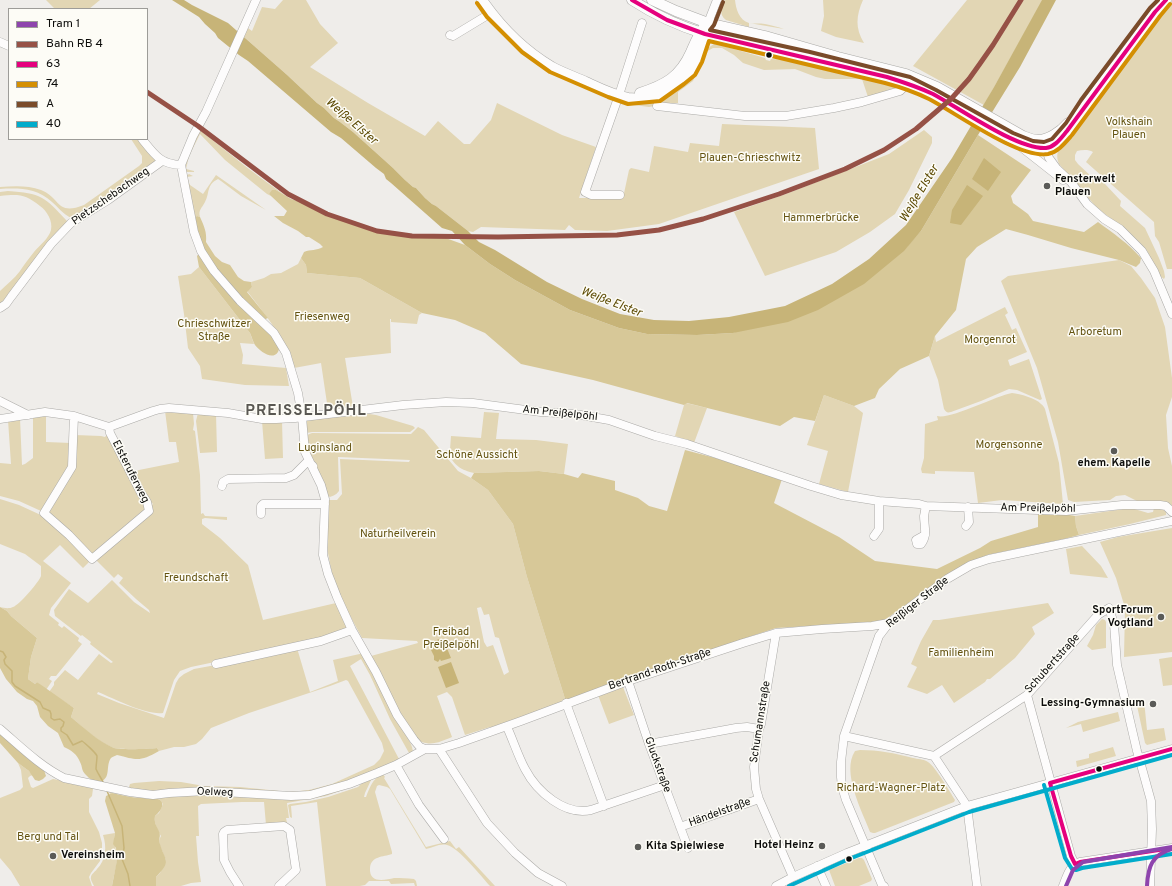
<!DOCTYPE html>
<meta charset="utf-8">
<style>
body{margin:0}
#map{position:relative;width:1172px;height:886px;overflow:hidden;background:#efedea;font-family:Overpass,sans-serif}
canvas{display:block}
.legend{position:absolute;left:8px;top:8px;width:140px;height:132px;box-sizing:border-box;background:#fdfcf6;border:1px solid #9d9c98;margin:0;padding:5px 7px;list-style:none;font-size:12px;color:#0c0c0a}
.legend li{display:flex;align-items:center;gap:8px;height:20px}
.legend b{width:20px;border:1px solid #9d9c98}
</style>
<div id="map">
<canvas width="1172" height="886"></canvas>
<ul class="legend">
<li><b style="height:5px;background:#8e44ad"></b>Tram 1</li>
<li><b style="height:5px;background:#965146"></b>Bahn RB 4</li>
<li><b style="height:5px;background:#e5007d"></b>63</li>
<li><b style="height:5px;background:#d48f02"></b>74</li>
<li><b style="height:5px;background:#7a4b2a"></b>A</li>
<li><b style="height:5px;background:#01accb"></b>40</li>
</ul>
</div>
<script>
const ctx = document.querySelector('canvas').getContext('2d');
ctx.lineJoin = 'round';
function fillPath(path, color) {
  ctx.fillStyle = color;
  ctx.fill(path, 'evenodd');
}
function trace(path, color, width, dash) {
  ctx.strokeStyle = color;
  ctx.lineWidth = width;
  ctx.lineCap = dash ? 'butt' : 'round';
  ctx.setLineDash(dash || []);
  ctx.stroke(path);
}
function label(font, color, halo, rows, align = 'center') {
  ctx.font = font + ' Overpass,sans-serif';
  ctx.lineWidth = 3;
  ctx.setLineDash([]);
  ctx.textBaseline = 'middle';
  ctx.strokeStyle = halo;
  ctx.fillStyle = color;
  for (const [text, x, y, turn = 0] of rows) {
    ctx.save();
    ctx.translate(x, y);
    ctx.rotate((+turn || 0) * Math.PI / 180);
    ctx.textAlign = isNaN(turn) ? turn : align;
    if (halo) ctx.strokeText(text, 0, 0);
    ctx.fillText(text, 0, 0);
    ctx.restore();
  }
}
fillPath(new Path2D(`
 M46 0H100L89 9H55Z
 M283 0H306L320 24 338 43 310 67 368 103 425 136 438 121 464 144H470L491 120 497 103 562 135 596 147 579 198H623L629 170 631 168 649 172 654 146 688 152 690 143 719 146 722 124 815 128 819 169 659 224 607 231 575 230 569 225 565 230 481 227 473 232 468 231 436 206 432 204 425 198 416 188 413 187 405 180 393 168 353 132 340 122 334 118 324 108 317 103 286 74 244 37 248 28 252 31 262 7 275 9Z
 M725 0H735C736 9 739 20 749 23 754 24 760 23 765 24 771 25 778 27 784 29L749 23V27L726 20C718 14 722 7 725 0Z
 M823 0H863C856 16 855 28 864 43L836 37 821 31 824 16Z
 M967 0H1043L984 105 913 66Z
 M1172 1V269H1167L1159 242 1155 236 1154 222 1086 162 1093 152C1088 149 1082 150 1077 151L1075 155V160L1078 164 1093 178 1098 179 1105 184 1121 201 1120 206 1145 228 1159 258 1164 271 1165 277 1164 279 1160 276 1147 251 1126 230 1097 208 1059 164C1056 156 1057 152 1061 145L1161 11Z
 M714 44 720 45 765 58 766 60 770 61 771 59 790 60 801 62 891 85 895 87 894 88 891 90 868 97 862 79H825L816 77 795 69 764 70 743 63 734 55 722 48H713L706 52 693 81 678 92V103H671L649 107 634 105C638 103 644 103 649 102 663 100 675 94 685 84 696 72 699 52 714 44Z
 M200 130C230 154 259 178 291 199L276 190 269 194 271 196 267 194 225 160 200 134 189 156 186 169 194 171V172H185L187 158Z
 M924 130 932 137V143L909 190 895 214 870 232 836 252 765 276 734 212 786 194 889 154Z
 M131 139H139L158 161 95 205 71 218C63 214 58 207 52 202 37 188 19 188 0 189V187C13 186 28 185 41 190 61 198 56 216 84 205L139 166 142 163V156Z
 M189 174 193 176 187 177 190 185 203 194 216 175 266 210 241 196 221 181 218 179C206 185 210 193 205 202 202 208 198 210 200 217L197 216 194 218 186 176Z
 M8 191C41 193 45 197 67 221V224L0 306V291C6 285 14 279 20 271 24 265 29 258 34 252 40 245 49 238 51 230 53 221 47 211 40 206 25 194 19 194 0 196V192Z
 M301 258 306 265 307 273 360 278 422 313 419 315 417 324 391 322V319H390L391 353 345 358 353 407 328 410 321 363 294 368C284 337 267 317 247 291L252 287 251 282 264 278 271 274 281 273 298 264Z
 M1119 260 1131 266 1141 278 1155 298 1165 327 1172 378V397L1166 415 1168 448 1172 466V508L1138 502 1137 501 1125 495 1116 496 1110 500 1074 502 1068 500 1058 442 1037 368 1001 281 1008 276Z
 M199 267 250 333 254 344 240 343 243 355 242 364 286 368 289 386 245 385 202 379 200 366 188 348 184 314 178 276 191 274Z
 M1005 307 1008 313 1005 315 1012 330 1016 328 1027 352 1008 360 1010 366 1029 359 1042 399 1040 400 1017 390 1009 389 981 401 951 412C947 413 946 412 944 409L938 380 929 356 935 336 936 342Z
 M1012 393C1020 394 1036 398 1041 404 1043 405 1044 407 1045 409L1059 463 1063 504 1002 500 978 503 974 472 935 471V474L922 473 921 469 924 458 925 424 938 420 937 416C950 420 995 396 1012 393Z
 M824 395 854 406 863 413 848 492 819 484 828 451 807 445Z
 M686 403 707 408 694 443 675 436 684 405Z
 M165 411 193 413 194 424 193 430 195 431 200 475 201 514 203 513 205 516 227 517V520L205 518 202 519V524L220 538 248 565 263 620 336 603 349 629 319 640 191 667 180 671 174 680 163 713C145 715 115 699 98 692L97 694 119 703 164 718 176 683 179 678 184 674 194 669 254 658 297 648 310 692 338 681 333 660 364 653 404 732C408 738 413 746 413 753L410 754 409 753 390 719 370 675 361 659 350 666 399 759 375 772 306 794 152 793 130 789 129 787 130 784 134 783 159 781 181 782 204 786 240 787 289 792 309 790 332 784 374 765 380 759 384 751 382 743 348 681 346 680 330 686 249 713 211 728 202 739 196 744 184 747H174L159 751 157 748C149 749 121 750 114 748 98 742 84 728 71 717L74 708 49 692 54 685V682L65 670 78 680 99 654 111 663 113 662 90 644 91 642 82 635 81 636 55 616 54 610 69 589 88 603 112 580 134 602 150 613 149 610 136 599 119 583 123 578 118 574 114 578 96 560 153 504 142 494 132 474 139 470 179 462 176 442H169Z
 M484 412 499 413 496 439 536 440 568 444 564 474 539 471 474 473C457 469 455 464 445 450H450L451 436 481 438Z
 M198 413 216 414 217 452 200 453 196 421Z
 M369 414 376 415 413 426 415 428 410 432H312L307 433V420Z
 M46 415V442L71 443V464L41 511 19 501 0 496V463L11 464 8 420 20 418 22 465 25 464 33 458V417Z
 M262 421H282L283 458 265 459Z
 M418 427 424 430 458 471 471 478 488 490 513 524 527 577 566 702 491 730 490 727 465 735 452 697 447 692 437 696 452 737C442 741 433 746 422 742 405 736 380 674 371 656L418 643 417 641 362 638 341 599 333 579 327 548 328 500H337L342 494 340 459 409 462 410 460 338 457 339 491C336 495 332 497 327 497L311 459 307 435 312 433 411 434ZM481 607 484 615 489 614 495 637 499 638 509 672 504 675 493 645 487 647 484 642 477 608Z
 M109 432 147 508 92 557 50 517 48 509 68 479 75 435 101 436 105 437Z
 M0 499 19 505 43 516 89 559V562L83 568 60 545 43 561 71 583 51 608 49 615 59 623 58 625 62 628 64 626 79 638 78 641 82 644 56 676H51L49 679 52 681 46 690 37 682 35 684 28 679 31 657 37 638 11 616 7 611 0 607C4 608 9 609 13 607 19 605 39 582 41 576 41 573 41 569 41 566L25 554 0 544Z
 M1131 508 1148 513 1153 512 1154 508H1159L1166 511V515L1130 524 1079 535 1076 526 1075 516Z
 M1172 528V652L1124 657 1125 608 1116 578 1100 542 1118 537Z
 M1082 546 1101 566 1108 578 1070 574 1066 549Z
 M1048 603 1054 613 1032 627 1035 634 1015 658 990 679H987L985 682 954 703 942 685 927 694 907 687 917 667 911 664 921 641 933 620H939Z
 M1102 619 1105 620 1106 622V648L1092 650 1087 646 1093 635 1096 625Z
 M1172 657V685L1163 686 1159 659Z
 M623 687 634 715 609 724 598 695Z
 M1144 700 1147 730 1164 728 1166 740 1147 745 1145 743 1136 701Z
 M1118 712 1120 721 1083 732 1081 724 1066 728 1078 722Z
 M1113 747 1116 756 1077 767 1076 761 1089 758V754Z
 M860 750C879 750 894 753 913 758 917 759 924 759 928 762 935 766 950 792 955 800L954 802 875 833H873L870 832C862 811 841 772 855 751Z
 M18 763 29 771 33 775 30 776 28 778 31 787 33 788 53 779 96 787V789H93L92 796 89 799V812L99 832 102 843V851L100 861 91 873 89 877 92 886H20L11 871 0 858V798L20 790 23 787 21 770Z
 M383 774 385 777 384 778 426 847 450 841 456 849 459 847 495 886H490C481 876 459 848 447 845 440 843 432 848 426 849L390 789 387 787 379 785 377 786 375 792 392 852V854C383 857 371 856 370 868 369 884 385 880 394 878 401 878 407 878 414 879L416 881 417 886H415L414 883 391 884 389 881H369L365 885 360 886H326L317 802 291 806 292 818 290 817 288 805 290 804 306 802 328 797 358 787 363 782 372 778 365 793 364 797H366C370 787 372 779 383 774Z
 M359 784 326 796 287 803 289 818H286L287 823 266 825 264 802H242L201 804 198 806 199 836H196L198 862 201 882 191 883 181 886H156V877L160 873 166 860 160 846 159 840 161 836C157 830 154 824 155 816L159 813 163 804 160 800 155 798H142L112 793 110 794 108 790 284 798Z
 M115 833C112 844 118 850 117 861 116 869 113 878 112 886H94C93 884 90 879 91 877 91 874 96 871 97 869 106 860 107 847 103 835Z
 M859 858H862L864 860 872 879 871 881 859 886H835L829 870Z`), '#e2d6b4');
fillPath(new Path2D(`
 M978 135 1031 170 1011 196 1013 203 1028 214 1033 221 1084 232 1098 222C1113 233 1129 244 1141 258L1140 263 1136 267 1119 260 1071 248 1028 235 1006 229 977 247 966 259 956 310 935 336 929 356 900 369 879 389 875 398 854 406 824 395 815 421 794 417 780 426 687 403 684 405 593 380 521 364 485 333 455 320 422 313 360 278 307 273 306 265 301 258 304 252C311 249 316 251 323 247L320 244 309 237H306L298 231 283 223 274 216H284L287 211 271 196 269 194 272 190H276L291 199 309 205 327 214 377 231 412 236H440L465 245 490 264 515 280 570 310 619 328 647 334 697 335 733 333 903 251 921 231Z
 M197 216 200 217C204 226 207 232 206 242L215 256 222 262 230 265 238 277 244 281 251 282 252 287 247 292 268 318 263 320 270 334 280 345C279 348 279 350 278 352 272 361 260 351 255 345 253 342 252 337 250 333L199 267 197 256 203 249 194 218Z
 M685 450 727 461 782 479 774 503 839 537 875 561 937 569 980 548 991 541 1038 527V514L1059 513 1075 516 1076 526 1079 535 1064 539 987 555 951 572 882 622 776 628 628 677 566 702 527 577 513 524 488 490 471 478 474 473 539 471 564 474 578 478 582 473 615 481V490L638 498 649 506 667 511Z
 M0 607 7 611 11 616 37 638 31 657 28 679 35 684 37 682 74 708 71 717C83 727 99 742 114 748 121 750 149 749 157 748L159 751C140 762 137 760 117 755 115 756 112 757 111 758 105 766 112 779 99 782 94 783 90 779 86 775 81 770 83 768 80 762 77 754 71 750 64 747L58 733 48 726 40 717 37 706 33 701 27 699 17 692 6 679 0 668Z
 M0 733 27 758 44 770 46 776 43 779 39 781 35 780 29 771 18 763 0 743Z
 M112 793C122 795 132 798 143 798 147 799 151 798 155 798 168 801 161 811 155 816 153 828 163 830 159 840 163 860 174 859 156 877V886H112L117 860 116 848 113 844 115 833 105 801 106 796Z`), '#d7c898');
fillPath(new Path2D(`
 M172 0H184L192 5 228 23 286 74 317 103 324 108 334 118 340 122 353 132 393 168 405 180 413 187 416 188 425 198 432 204 436 206 468 231 479 242 495 250 547 282 582 299 620 314 654 320 689 321 729 317 785 306 832 284 869 259 906 225 952 158 994 87 1042 0H1056L1020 67 978 135 921 231 904 251 864 284 818 310 788 322 733 333 697 335 647 334 619 328 570 310 515 280 490 264 465 245 452 231 442 228 391 183 386 179 384 174 376 168 341 138 331 132 248 61 239 55 218 38 215 33 205 24 199 17Z
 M984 158 1001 172 988 191 972 179Z
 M967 185 983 196 961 225 950 223 952 210Z
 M439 639 440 643 444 641 451 658 441 661 440 659 438 662 434 660V656L430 648 434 645 432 642Z
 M451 662 459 683 446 688 438 667Z`), '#c7b478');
trace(new Path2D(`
 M0 651 3 652 6 657 4 660 5 664 12 671V682L15 686 40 702 43 708 50 711 51 714V718L54 720 60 719 64 722 63 726 61 728V731L67 735 73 745 82 741C85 743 96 753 97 756 97 760 96 765 96 769 98 774 102 779 104 784
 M107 791 122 826 124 848 122 859 128 874 130 886`), '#c7b478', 1.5);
const minor = new Path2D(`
 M256 0 206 112 193 136 181 165 185 186 194 232 201 251 214 271 240 301 274 333 286 353 298 393 302 417 305 452 321 485 325 499 323 555 328 574 337 597 352 630 376 672 397 715 414 740 420 747 425 749
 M708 23 717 0
 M450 35 453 36 491 13
 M0 42 9 46
 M657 106 745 116H786L834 108 862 102 900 91 911 80
 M142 139C155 155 160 164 181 165
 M1016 143 1063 180
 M1044 144 1049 158 1057 169 1071 182 1087 204 1104 219 1120 229 1142 251 1154 271 1172 314
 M620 195H591L585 192 619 95 642 23
 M0 308 6 304 11 297 51 244 71 223 108 200 162 161
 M0 401 28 415
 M74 416 72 467 44 513 69 535 92 559 149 511 147 502 141 493 110 433 109 427
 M0 419 45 412 74 416 109 427 153 411 160 409 169 408 228 413 262 419H276L295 418 403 405 446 402 473 403 541 412 575 414 609 420 655 436 687 444 811 486 841 495 879 501 919 504 926 506 1066 511 1122 505H1160L1166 506 1172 512
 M222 486 223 482 228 479 286 478 294 475 306 463H310L313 466
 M261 514V506L263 504H325
 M966 526 969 522 968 507
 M925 535 916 540 917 544H921C928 536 924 525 924 516 925 512 925 509 926 506
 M874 536 879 529V501
 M776 633 761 724 759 729 754 767 756 789 759 799 793 877
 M216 664 321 641 352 630
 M628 681 649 744 688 848
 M1027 695 1071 856 1075 864
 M566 703 604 806
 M507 727C513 740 518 756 525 769 537 792 565 816 591 810L665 785
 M0 729C21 747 40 766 64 778L130 792 153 795 169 793 206 791 291 796 310 795 349 784 377 773 396 765 425 749H439L459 743 521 721 628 681 743 643 776 633 822 629 872 626 889 623
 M844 736 934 756 967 806 977 886
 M649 744 736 728 747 727 759 729
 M439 749 487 823 515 853 538 873 562 886
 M934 756 1027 695 1098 615 1109 608 1114 624 1117 665 1137 751 1143 772 1151 801 1152 829 1150 886
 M396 765 419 805 444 839
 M680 827 759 799
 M817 866 826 886
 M239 886 230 872 224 860 223 834 224 832 227 830 284 826 290 830 296 870 279 886
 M776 886 793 877 847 853 967 806 1172 749
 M884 886 882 885 846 800 842 787 841 777V762L844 736 879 636 889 623 947 579 971 565 989 559 1172 521
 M1063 886C1067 876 1069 866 1080 862L1172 848`);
const major = new Path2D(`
 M482 0C500 26 525 51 552 67 563 73 575 77 586 82 599 88 613 95 628 98 637 99 651 98 658 95 668 90 684 79 690 71 699 59 704 42 706 28
 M632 0C655 15 679 26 705 34L887 77C903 82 918 87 932 94 955 106 1025 153 1046 148 1053 147 1059 141 1063 136 1074 124 1082 110 1092 97 1113 69 1135 41 1155 12L1166 0
 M652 0 676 11 708 23 765 36 838 57 906 74 937 87 1023 136C1028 138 1033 140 1038 140 1049 140 1061 131 1068 123
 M640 93C665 85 680 77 691 52 695 43 698 35 704 27`);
trace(minor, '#abaaa7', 9);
trace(major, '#abaaa7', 11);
trace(minor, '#fdfcfc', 8);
trace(major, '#fdfcfc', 10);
trace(new Path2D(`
 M632 0 667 20 705 34 887 77C903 82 918 87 933 94 959 108 1018 150 1046 148 1055 147 1061 138 1067 131L1155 12 1166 0
 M1172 749 1050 783 1071 856 1075 864 1080 862 1172 848`), '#e5007d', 4);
trace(new Path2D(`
 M477 3 487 17 522 52 550 72 608 97 628 104 660 101 684 84 695 75 702 62 709 41 885 83C900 87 915 92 929 99 956 113 1019 159 1048 154 1058 152 1065 143 1072 135L1160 16 1170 4`), '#d48f02', 4);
trace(new Path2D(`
 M723 2 714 25 710 30 810 52 910 77 936 90 1013 133 1033 141 1044 142 1052 139 1066 123 1081 100 1150 8 1158 0`), '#7a4b2a', 4);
trace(new Path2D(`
 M1044 785 1065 858 1072 869 1076 870 1082 868 1172 854
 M789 886 849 859 969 812 1172 755`), '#01accb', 4);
trace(new Path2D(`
 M147 92 198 126 288 194 327 214 377 231 412 236 498 237 617 235 659 230 703 219 779 194 845 169 884 150 916 129 951 99 969 79 979 65 993 45 1021 0`), '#965146', 5);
trace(new Path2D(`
 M1066 886 1073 870 1083 862 1172 847
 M1147 886C1148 866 1152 855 1172 849`), '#8e44ad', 4);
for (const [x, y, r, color] of [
 [769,55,3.5,"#0c0c0a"],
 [1047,186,4,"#5b5b58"],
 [1114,451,4,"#5b5b58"],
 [1161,617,4,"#5b5b58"],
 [1153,704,4,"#5b5b58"],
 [1099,769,3.5,"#0c0c0a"],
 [822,846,4,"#5b5b58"],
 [638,847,4,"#5b5b58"],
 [53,856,4,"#5b5b58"],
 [849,859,3.5,"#0c0c0a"]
]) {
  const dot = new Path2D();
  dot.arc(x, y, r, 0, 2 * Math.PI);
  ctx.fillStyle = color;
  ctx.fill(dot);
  trace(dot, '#fdfcf6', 1.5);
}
label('11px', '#63520f', '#fdfcf6', [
 ["Volkshain",1129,123],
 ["Plauen",1129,136],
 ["Plauen-Chrieschwitz",750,159],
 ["Hammerbrücke",821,219],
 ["Friesenweg",322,318],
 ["Chrieschwitzer",214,325],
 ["Straße",214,338],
 ["Arboretum",1095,333],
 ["Morgenrot",990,341],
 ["Morgensonne",1009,446],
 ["Luginsland",325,449],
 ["Schöne Aussicht",477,456],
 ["Naturheilverein",398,535],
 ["Freundschaft",196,579],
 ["Freibad",451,633],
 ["Preißelpöhl",451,646],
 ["Familienheim",961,654],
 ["Richard-Wagner-Platz",891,789],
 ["Berg und Tal",48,838]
]);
label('bold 11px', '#0c0c0a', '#fdfcf6', [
 ["Fensterwelt",1055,180],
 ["Plauen",1055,193],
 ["ehem. Kapelle",1114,464,"center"],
 ["SportForum",1153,611,"right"],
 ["Vogtland",1153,624,"right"],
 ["Lessing-Gymnasium",1145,704,"right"],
 ["Hotel Heinz",814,846,"right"],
 ["Kita Spielwiese",646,847],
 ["Vereinsheim",61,856]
], 'left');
label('11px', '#0c0c0a', '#fdfcf6', [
 ["Pietzschebachweg",111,197,-35],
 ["Am Preißelpöhl",560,414,6],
 ["Elsteruferweg",130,472,63],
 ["Am Preißelpöhl",1038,509,1],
 ["Reißiger Straße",918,603,-38],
 ["Schubertstraße",1053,664,-48],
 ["Bertrand-Roth-Straße",660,670,-19],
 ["Schumannstraße",761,722,-81],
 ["Gluckstraße",657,765,70],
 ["Oelweg",215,793,2],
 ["Händelstraße",720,813,-20]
]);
label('italic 12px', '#5c4a03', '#fdfcf6', [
 ["Weiße Elster",351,122,41],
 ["Weiße Elster",920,194,-59],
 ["Weiße Elster",611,303,21]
]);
ctx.letterSpacing = '1px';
label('bold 15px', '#595752', '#fdfcf6', [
 ["PREISSELPÖHL",306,412]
]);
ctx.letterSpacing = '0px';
</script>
